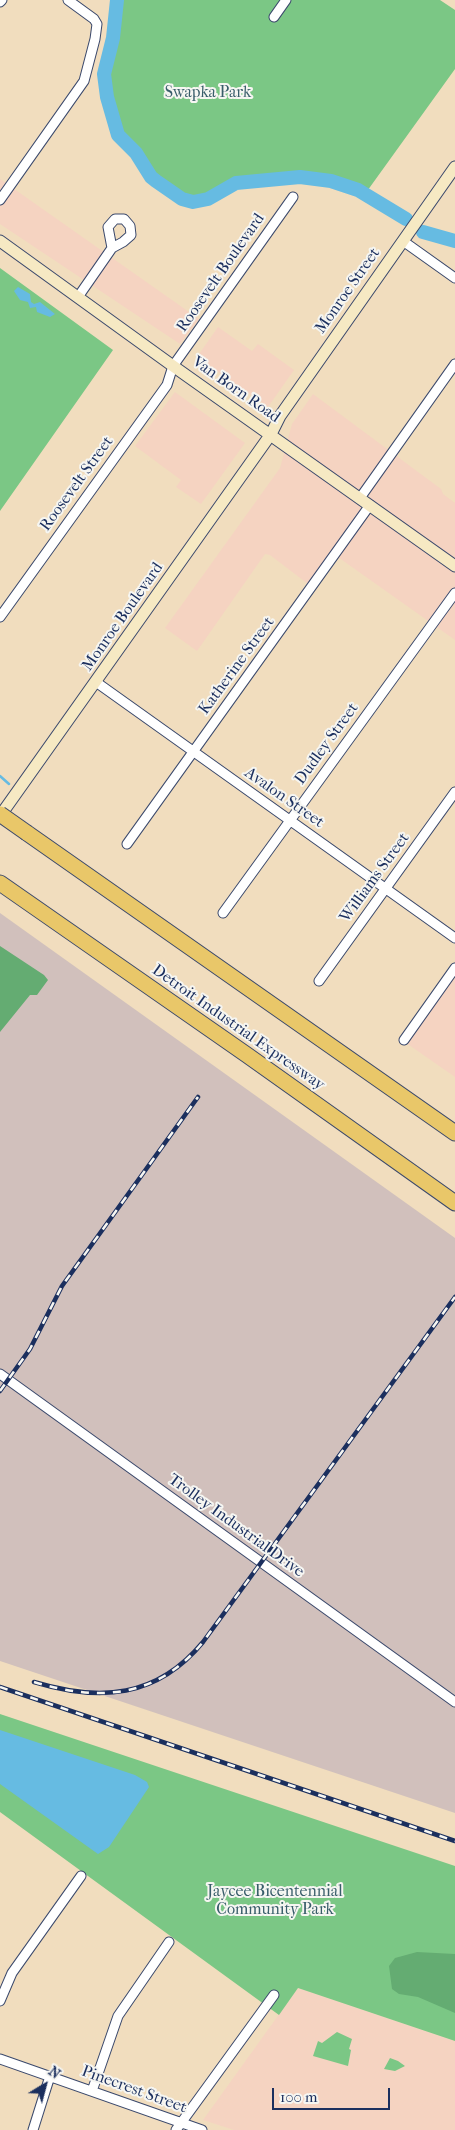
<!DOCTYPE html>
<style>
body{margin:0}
#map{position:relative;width:455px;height:2130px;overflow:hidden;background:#f1ddbe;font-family:"IM FELL French Canon",serif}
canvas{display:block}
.north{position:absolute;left:20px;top:2060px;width:50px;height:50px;-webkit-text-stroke:4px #f6f6f2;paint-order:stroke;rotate:37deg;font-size:14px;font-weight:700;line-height:20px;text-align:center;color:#1b2f5e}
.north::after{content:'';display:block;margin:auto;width:18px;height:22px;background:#1b2f5e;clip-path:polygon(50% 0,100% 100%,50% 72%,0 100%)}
.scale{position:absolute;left:272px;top:2088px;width:118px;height:22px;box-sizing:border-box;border:2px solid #1b2f5e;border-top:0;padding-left:6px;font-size:15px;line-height:18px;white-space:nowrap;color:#1b2f5e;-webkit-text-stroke:4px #f6f6f2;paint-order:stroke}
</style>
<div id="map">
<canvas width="455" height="2130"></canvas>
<div class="north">N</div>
<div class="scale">100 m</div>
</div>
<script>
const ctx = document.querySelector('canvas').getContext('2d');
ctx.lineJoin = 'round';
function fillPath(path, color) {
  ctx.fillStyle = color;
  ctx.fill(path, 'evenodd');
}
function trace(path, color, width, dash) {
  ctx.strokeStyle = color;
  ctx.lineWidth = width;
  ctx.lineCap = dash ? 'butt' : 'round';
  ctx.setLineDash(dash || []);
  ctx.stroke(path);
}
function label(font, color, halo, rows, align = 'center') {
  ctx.font = font + ' "IM FELL French Canon",serif';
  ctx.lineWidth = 4;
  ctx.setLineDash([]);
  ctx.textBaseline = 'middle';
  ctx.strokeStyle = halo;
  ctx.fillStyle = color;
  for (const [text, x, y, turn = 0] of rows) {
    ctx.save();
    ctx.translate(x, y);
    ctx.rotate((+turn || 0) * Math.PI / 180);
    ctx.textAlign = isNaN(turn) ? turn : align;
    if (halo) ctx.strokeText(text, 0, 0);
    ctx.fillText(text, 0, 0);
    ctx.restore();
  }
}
fillPath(new Path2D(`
 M0 179 199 319 180 344 0 224Z
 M218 327 252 351 258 344 294 370 268 407 197 357Z
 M175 392 245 443 201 504 176 487 181 480 135 446Z
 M313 394 441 489 443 494 455 503V640L335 555 312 587 270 555 265 554 197 651 165 628 280 468 292 424Z
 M455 962V1077L399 1038Z
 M298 1988 455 2041V2130H234L203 2120Z`), '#f5d3c1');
fillPath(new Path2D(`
 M0 913 455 1238V1813L0 1661Z`), '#d1c0bc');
fillPath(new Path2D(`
 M117 0H440L455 10V69L365 194 346 184 300 177 236 183 208 199 187 201 151 177 136 153 118 135 116 130 107 97 104 74 113 38Z
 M0 268 113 350 0 511Z
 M0 1714 455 1866V2041L298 1988 279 2015 0 1812Z
 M337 2032 352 2039 349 2049 351 2050 348 2066 313 2056 318 2041 322 2043Z
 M390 2058 398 2061 405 2066 395 2071 384 2069Z`), '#7bc785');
fillPath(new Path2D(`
 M0 946 44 975 48 980 37 995H30L0 1032Z
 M417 1952 455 1954V2013L418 1997 399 1994 392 1989 389 1966 395 1958Z`), '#64ac72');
fillPath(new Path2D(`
 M18 287 30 294 31 302 34 304 40 302 55 314 50 317 37 312 36 307 30 308 28 302 20 300 14 291Z
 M0 1730 135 1775 147 1782 149 1787 109 1847 98 1854 0 1784Z`), '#66bbe2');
trace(new Path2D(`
 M0 776 9 784`), '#66bbe2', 2.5);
trace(new Path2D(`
 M117 0 113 38 104 74 107 97 118 135 136 153 151 177 156 181 182 199 193 202 208 199 236 183 300 177 331 181 358 190 406 219
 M423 232 455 241`), '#66bbe2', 14);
const street = new Path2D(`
 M0 2 2 0
 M274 17 286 0
 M0 200 84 81 95 39 97 24 94 19 68 0
 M403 241 455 278
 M78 297 112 248 123 242 131 235 130 226 124 219H115L108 227 112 248
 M360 498 455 364
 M0 617 167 385 173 366 293 197
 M96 682 455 938
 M127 844 370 505
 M223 913 455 593
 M319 981 455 792
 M404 1040 455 968
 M0 1374 455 1702
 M0 2001 12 1973 81 1876
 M0 2059 202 2130
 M92 2091 118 2016 169 1942
 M33 2130 50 2076
 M176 2130 274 1995`);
const secondary = new Path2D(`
 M0 241 173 366 455 566
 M0 816 271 434 280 416 455 167`);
const highway = new Path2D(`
 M27 833 455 1133
 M0 883 247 1055 455 1203`);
trace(street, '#3b496c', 11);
trace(secondary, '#3b496c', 13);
trace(highway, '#3b496c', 17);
trace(street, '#fff', 9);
trace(secondary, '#f6e9c3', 11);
trace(highway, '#e9c769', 15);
const rail = new Path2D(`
 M0 1391 30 1349 62 1286 198 1097
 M34 1682C100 1702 157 1698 203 1642L455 1297
 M0 1687 455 1841`);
trace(rail, '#1b2f5e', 4.5);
trace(rail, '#f6f6f2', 2.5, [8]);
const highwayBridge = new Path2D(`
 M0 814 27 833`);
trace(highwayBridge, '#3b496c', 17, []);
trace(highwayBridge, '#e9c769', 15);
label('16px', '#385d6a', '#f6f6f2', [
 ["Swapka Park",208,93],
 ["Jaycee Bicentennial",275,1892],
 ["Community Park",275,1910]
]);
label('16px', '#1b2f5e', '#f6f6f2', [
 ["Roosevelt Boulevard",221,273,-55],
 ["Monroe Street",348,291,-55],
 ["Van Born Road",236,390,35],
 ["Roosevelt Street",77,484,-54],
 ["Monroe Boulevard",123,617,-55],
 ["Katherine Street",237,666,-54],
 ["Dudley Street",327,744,-54],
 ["Avalon Street",284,798,35],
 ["Williams Street",375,878,-54],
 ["Detroit Industrial Expressway",238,1028,35],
 ["Trolley Industrial Drive",236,1526,36],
 ["Pinecrest Street",134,2090,20]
]);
</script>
